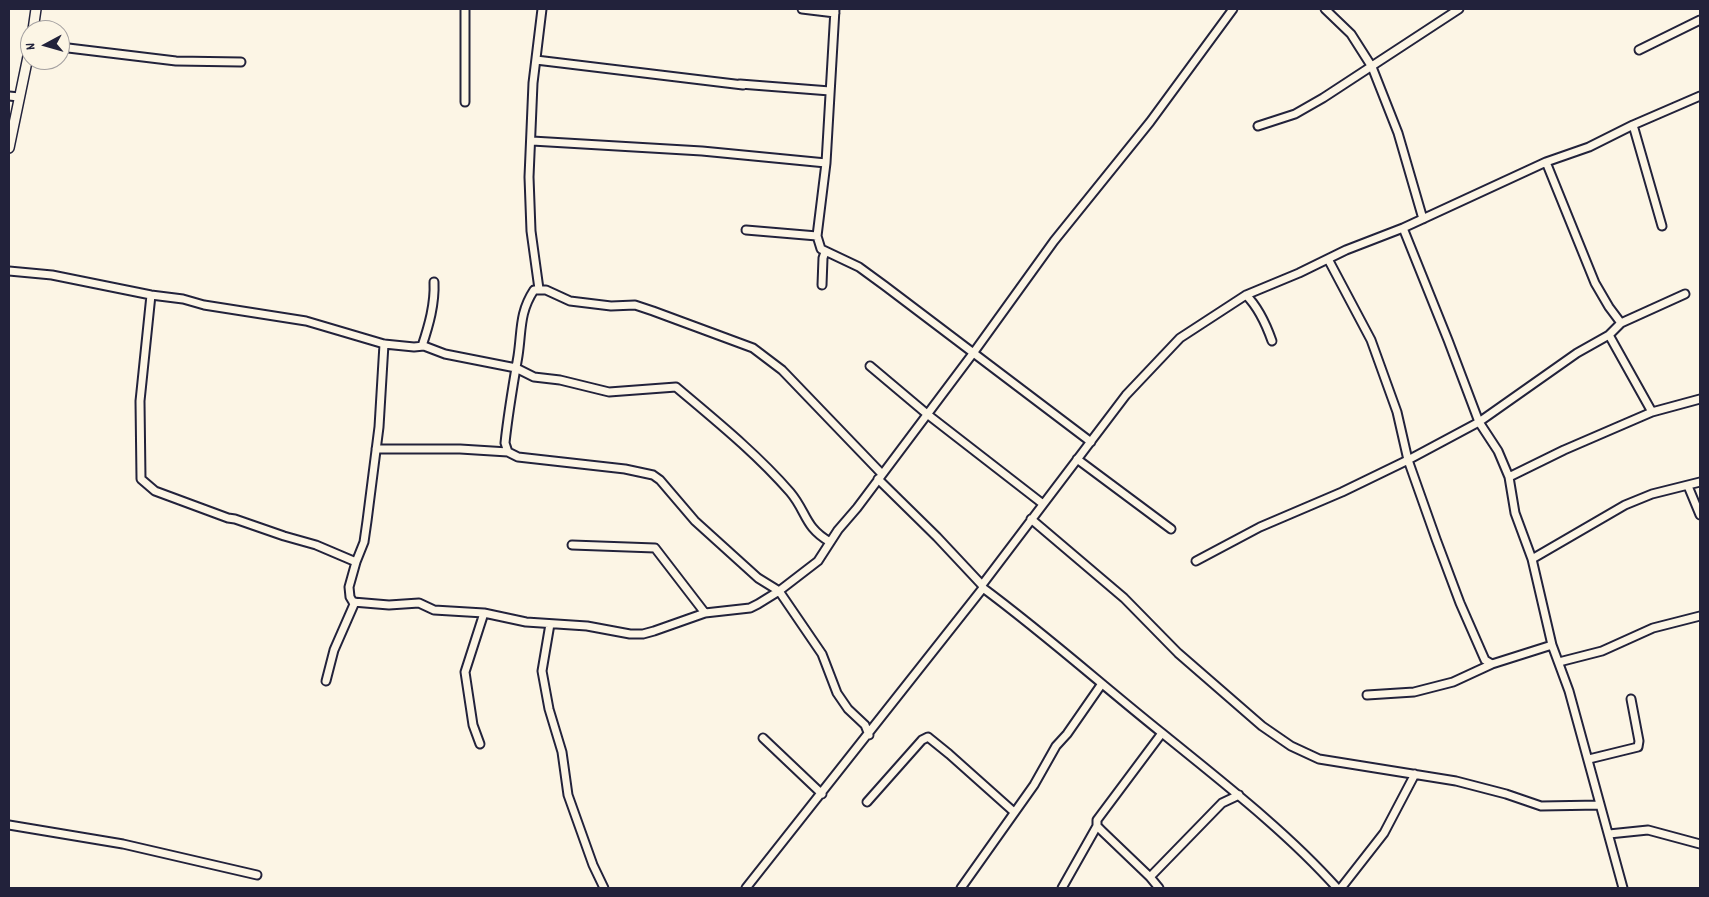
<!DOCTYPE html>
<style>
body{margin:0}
#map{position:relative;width:1709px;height:897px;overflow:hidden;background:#fcf5e5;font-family:Dekko,sans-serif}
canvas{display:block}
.frame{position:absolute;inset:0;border:10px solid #22223b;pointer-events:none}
.north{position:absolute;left:20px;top:20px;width:50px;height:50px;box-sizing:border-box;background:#fcf5e5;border:1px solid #a5a1a1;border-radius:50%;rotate:264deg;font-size:14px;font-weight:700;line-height:20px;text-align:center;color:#22223b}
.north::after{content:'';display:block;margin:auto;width:18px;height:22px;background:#22223b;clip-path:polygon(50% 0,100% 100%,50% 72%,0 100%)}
</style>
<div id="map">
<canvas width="1709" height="897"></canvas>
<div class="frame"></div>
<div class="north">N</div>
</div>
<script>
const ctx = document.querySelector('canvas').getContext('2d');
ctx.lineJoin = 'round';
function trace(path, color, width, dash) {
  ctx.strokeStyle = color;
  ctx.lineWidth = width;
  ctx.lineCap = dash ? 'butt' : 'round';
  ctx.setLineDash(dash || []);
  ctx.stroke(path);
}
const minor = new Path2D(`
 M465 9V102
 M802 9 835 13
 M835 9 826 163 817 236 821 249 859 267 885 286 1091 442
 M1325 9 1351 34 1372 67 1398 133 1423 219
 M60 47 176 61 241 62
 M1639 50 1700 20
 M536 60 743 85
 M740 84 830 91
 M9 96 19 97
 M1633 125 1662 226
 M1258 126 1295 114 1323 98 1459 9
 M532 141 702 151 826 163
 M1546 162 1595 283 1609 307 1621 323
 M1403 228 1448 340 1479 422 1498 451 1509 477 1515 513 1532 559 1552 645 1569 691 1623 888
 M746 230 817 236
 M1328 259 1371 340 1397 412 1408 460 1436 539 1460 603 1485 660 1492 664 1552 645
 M9 271 52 275 151 295 183 299 204 305 306 321 384 344 414 347 424 346 445 354 516 368 534 377 560 380 609 392 676 387C715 420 756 453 790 492 807 512 804 527 830 542
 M822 285 823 258 825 252
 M539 289 531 231 529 177 533 83 542 9
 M151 295 140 401 141 479 155 491 228 518 235 519 284 536 316 545 356 562
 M1246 295C1259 308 1266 324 1272 341
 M384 344 379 427 367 521 364 542 356 562 349 587 350 597 353 602 389 605 419 603 434 610 484 613 526 622 587 626 630 634H643L654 631 705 613 750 608 758 604 779 591 818 561 838 530 857 508 974 352 1054 241 1150 122 1233 9
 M422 346C429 325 435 304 434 282
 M870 366 927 414 1043 504
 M1652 412 1609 335 1621 323 1685 294
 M376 449H460L508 452
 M1077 459 1171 529
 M1509 477 1564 450 1652 412 1700 399
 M878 479 937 537 982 585
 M1688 486 1700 515
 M1031 519 1124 598 1178 653 1262 726 1291 746 1319 759 1456 781 1506 794 1541 806 1600 805
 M572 545 655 548 705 613
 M1532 559 1625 505 1652 494 1700 482
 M1196 561 1260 527 1342 492 1408 460 1479 422 1577 353 1609 335
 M550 624 542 671 549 709 562 752 568 795 593 865 604 888
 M1559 662 1602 651 1653 628 1700 616
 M326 681 334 650 355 602H353
 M1367 695 1414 692 1453 682 1492 664
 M1162 733C1221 781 1286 831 1337 888
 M869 735 865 725 848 709 837 693 822 654 779 591 758 578 695 521 660 480 653 475 625 469 518 457 508 452 505 443C508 414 513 385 518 356 522 330 519 313 534 290H546L570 301 611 306 635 305 653 311 753 348 782 370 882 474
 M763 738 822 794
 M480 744 473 725 465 672 484 613
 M1589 759 1638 747 1639 741 1631 699
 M867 802 922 740 928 737 949 754 1014 812
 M9 825 123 844 257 875
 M1609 834 1648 830 1700 844
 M1150 877 1222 803 1239 795
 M746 888 983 588
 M961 888 1034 785 1056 746 1067 734 1101 685
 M1062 888 1097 826
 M1159 888 1150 877 1102 831 1097 826V820L1162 733C1102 685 1045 634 983 588L982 585 1126 395 1180 338 1246 295 1299 273 1346 250 1403 228 1546 162 1589 147 1633 125 1700 96
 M1341 888 1384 833 1415 774`);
const tertiary = new Path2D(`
 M33 30 36 9
 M9 148 30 47`);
trace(minor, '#22223b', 11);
trace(tertiary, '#22223b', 12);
trace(minor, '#fcf5e5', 7);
trace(tertiary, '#fcf5e5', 9);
</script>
